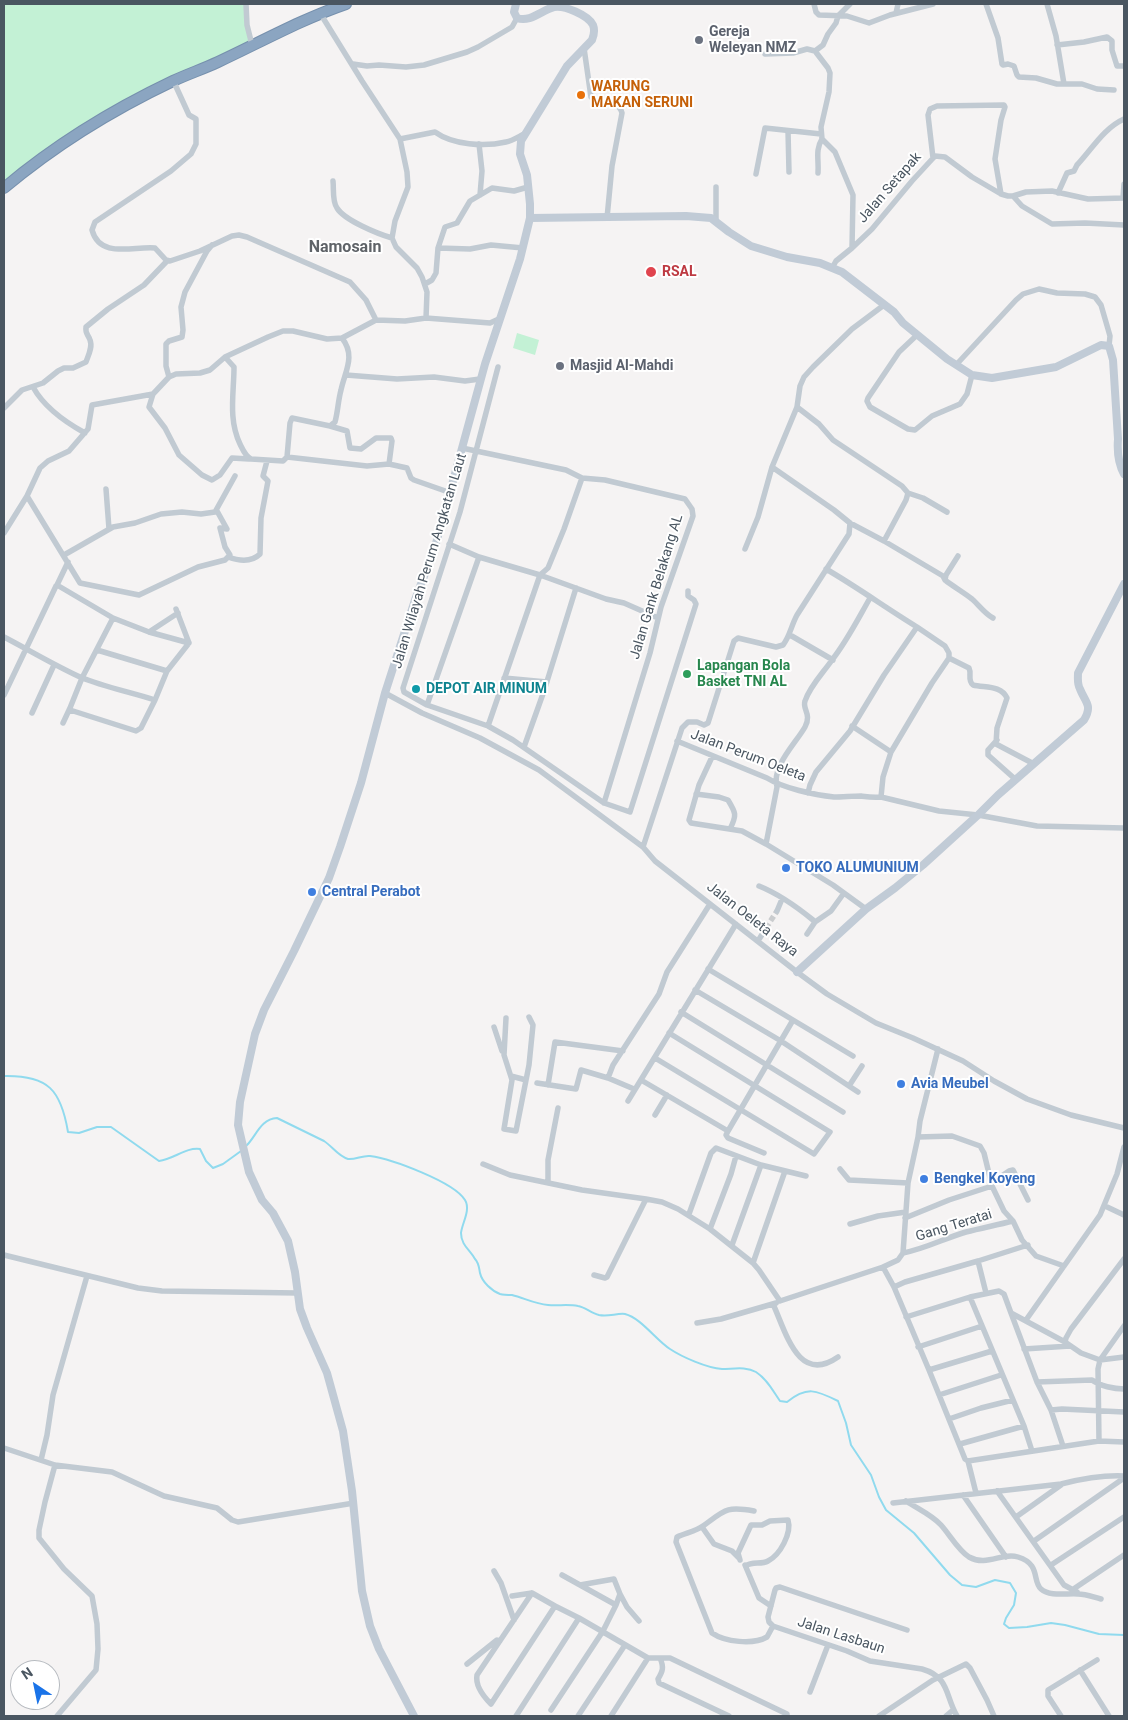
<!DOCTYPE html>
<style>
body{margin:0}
#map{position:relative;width:1128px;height:1720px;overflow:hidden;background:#f5f3f3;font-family:Roboto,sans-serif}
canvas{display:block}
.frame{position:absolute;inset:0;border:5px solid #4a5661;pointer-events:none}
.north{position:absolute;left:10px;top:1660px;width:50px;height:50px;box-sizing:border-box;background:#fff;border:1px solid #b7bbc0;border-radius:50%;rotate:326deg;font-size:14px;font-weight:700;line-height:20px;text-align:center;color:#4a5661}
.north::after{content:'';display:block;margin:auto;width:18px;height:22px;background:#1a73e8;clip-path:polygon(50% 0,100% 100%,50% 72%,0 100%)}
</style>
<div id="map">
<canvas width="1128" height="1720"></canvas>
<div class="frame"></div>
<div class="north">N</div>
</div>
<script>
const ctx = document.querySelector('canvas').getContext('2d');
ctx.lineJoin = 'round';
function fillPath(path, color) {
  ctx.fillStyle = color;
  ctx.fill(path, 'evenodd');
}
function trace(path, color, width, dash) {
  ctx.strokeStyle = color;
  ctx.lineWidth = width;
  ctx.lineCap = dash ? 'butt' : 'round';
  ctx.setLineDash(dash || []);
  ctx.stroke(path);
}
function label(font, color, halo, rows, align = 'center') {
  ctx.font = font + ' Roboto,sans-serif';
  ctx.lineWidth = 4;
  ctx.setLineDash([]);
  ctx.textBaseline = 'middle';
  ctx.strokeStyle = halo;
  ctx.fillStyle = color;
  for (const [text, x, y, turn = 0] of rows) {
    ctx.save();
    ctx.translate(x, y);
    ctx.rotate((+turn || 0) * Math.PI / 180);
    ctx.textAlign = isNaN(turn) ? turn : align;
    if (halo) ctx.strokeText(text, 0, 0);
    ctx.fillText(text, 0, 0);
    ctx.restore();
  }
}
fillPath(new Path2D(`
 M4 4H246L250 42 138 95 4 186Z
 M517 333 539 340 535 355 513 348Z`), '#c3f1d5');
trace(new Path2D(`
 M4 1076C48 1075 61 1090 68 1132L79 1133 97 1127H111L159 1161C174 1159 186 1147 200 1149L206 1161 213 1168 223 1164 241 1151
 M246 1146C256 1137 260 1119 277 1118L324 1141C333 1147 338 1156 348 1159 355 1160 363 1155 370 1156 392 1159 454 1182 465 1200 471 1210 462 1223 461 1233 461 1245 470 1250 475 1259 479 1263 479 1268 480 1273 482 1282 492 1291 500 1294 504 1295 508 1295 512 1295 524 1298 535 1304 548 1305 558 1306 568 1304 578 1306 585 1307 591 1313 599 1315 608 1317 617 1313 625 1314 641 1318 656 1340 670 1349 682 1357 707 1368 722 1369 733 1369 746 1366 756 1372 767 1379 773 1391 780 1401L787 1402C807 1386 816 1390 838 1401L846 1423 851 1445 871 1475 879 1497 886 1510 914 1533 950 1575 962 1585 976 1587 995 1580 1010 1583 1016 1593 1014 1605 1006 1618 1004 1624 1009 1628 1027 1627 1051 1623 1065 1625 1099 1634 1124 1635`), '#90daee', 2);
trace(new Path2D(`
 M766 928 777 911`), '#caccce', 5.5, [5.5, 3]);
const highway = new Path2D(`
 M4 188C55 145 112 110 173 81 188 74 203 69 218 62 261 42 302 19 346 4`);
trace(highway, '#7690ad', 12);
trace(new Path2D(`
 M246 4 247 25 252 45
 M814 4 816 12 819 15 847 16 869 23 890 15 933 4
 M986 4 998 38 1002 64 1003 65 1008 64 1014 66 1017 75 1019 77 1036 78 1057 84H1082L1097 89 1114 90
 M1047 4 1056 36 1064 84
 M896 13 898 4
 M1057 45 1084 42 1107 37 1112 41V50L1117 66H1124
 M584 48 591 97C601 107 618 98 622 113L612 166 607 218
 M815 51 828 68 830 73 829 92 821 127 822 139 835 152 853 195 852 248 836 261 832 268
 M815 51 823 45 828 34 836 23 838 16 850 4
 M765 54 793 53 807 49 815 51
 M353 64 367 66 379 65 406 67 424 65 467 52 478 47 512 27 517 18
 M173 80 189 115 196 119V144L191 154 171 171 95 222 92 230C100 259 133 246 155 248L166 260 170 261 200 251 232 236 239 235 247 237 350 282 366 300 376 320
 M788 131 789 172
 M400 139 435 132C453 145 484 147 506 142 512 141 518 137 524 134
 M479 144 482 171 480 195
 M933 158 928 115 930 109 937 106 1004 105 1005 107 1001 120 995 159 1001 194
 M818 173C819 160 815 150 822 139
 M756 174 765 128 821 134
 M333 181C334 190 332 201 337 208 344 220 378 234 392 238
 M1058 193 1067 173 1074 171 1077 165C1092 149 1104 128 1124 119
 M1013 196 1022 206 1052 224 1085 223 1124 225
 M1123 198 1124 184
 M716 221V187
 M212 245 207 251 185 292 181 307 183 330 182 337 169 341 166 344V366L169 377 176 374 200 373 210 370 225 357 268 337 283 331H293L327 339 342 338 376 320 405 321 426 318 427 292 422 277 417 268 396 247 392 238 395 221 408 187 407 172 400 139 362 81 320 13
 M438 248 470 249 491 245 523 248
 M852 248 872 229 912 181 935 156 945 157 972 177 1001 194 1008 196H1013L1026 192 1052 191 1088 199 1124 198
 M425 284 432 280 436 273 438 248 445 227 457 223 470 201 492 188 514 191 528 187
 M426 318 490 323 501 318
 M917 335 899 352 868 398 867 401 870 407 908 429 915 430 932 416 960 404 967 394 972 375
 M225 357 234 367C234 393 228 419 240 444 243 450 245 456 251 459L283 461 287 457 290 423 292 418 330 426 335 422C338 411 338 401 341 390 345 371 356 356 342 338
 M956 365 1016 300 1023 294 1039 289 1057 293 1085 294 1095 297 1101 305 1108 329 1110 336 1109 346
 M498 367 460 512 403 688 404 692 427 705 488 726 513 740 604 803 630 812 696 604 694 600 688 596V591
 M346 375 397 379 434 377 465 381 480 379
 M169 377 153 394 149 407 165 428 179 455 202 475 212 480 220 475 232 458 249 459
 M33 387C44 407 65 422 85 433
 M797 407 819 424 833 440 902 486 908 493 906 500 884 541
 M4 408 22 390 43 383 58 371 64 368H73L86 362C88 356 93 347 90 340 88 334 85 334 86 327L108 309 144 285 167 261
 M330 426 347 431 350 448 361 449 376 438H391L392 441 389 464 407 468 411 478 414 480 451 493
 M462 448 566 470 582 478 605 480 685 499 692 509 693 516 661 607 650 653 604 803
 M287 457 367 466 389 464
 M772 467 834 510 850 523 884 541 943 576 945 580
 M106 489 109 529
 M908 493 923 498 947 512
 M27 496 80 583 139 595 198 567 225 560 230 555 225 547 220 528 227 529 217 511
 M4 533 27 496 40 468 48 461 69 451 88 429 92 405 153 394
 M449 544 479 557 540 575 606 599 624 603 658 618
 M745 549 758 517 772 467 797 407 800 386 804 377 813 367 852 329 884 305
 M64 555 113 527 135 523 161 514 182 512 201 514 215 512 235 476
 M958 556 946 575 945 580C954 587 963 592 972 599 979 605 984 613 993 618
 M228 557C239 561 251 563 260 554L261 518 268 481 263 476 267 461
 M57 585 68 562
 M113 618 149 632 189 643
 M149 632 178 613
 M790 635 833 660
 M4 637C29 650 54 665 80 677 104 687 130 692 155 700L141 728 136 731 70 710V708L82 678 113 618 57 585 56 586 4 695
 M97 650 167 671 155 700
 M949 658 969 668C972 674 967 680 973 685 985 688 1001 685 1007 698L997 728 996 744 1034 764
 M167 671 189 643 176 609
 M504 678 547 682
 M385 693 422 713 480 738 539 770 643 847 655 861 797 972 827 994 876 1023 913 1038 963 1061 994 1081 1027 1099 1071 1115 1124 1128
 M427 705 479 557
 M32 713 54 665
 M63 723 70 708
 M488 726 540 575 548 568 564 529 582 478
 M852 726 891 752
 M997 740 988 750V755L1015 779
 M677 741 767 778C783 788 814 795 834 797 843 797 852 796 861 796 868 797 874 798 881 797L939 811 978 815 1037 826 1124 828
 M524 747 544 691 576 588
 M712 757 699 785 689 820 691 823 742 831 766 844 833 885 866 909
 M808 793 810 785 816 772 850 731 884 675 917 627C886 608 857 587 826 569
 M696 794 719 797 728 800C736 813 737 815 730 829
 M881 797 883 777 891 752 932 683 949 658V653L945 646 917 627
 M766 844 777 787C771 767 796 743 805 727 812 714 802 709 805 701 810 686 823 673 832 660 847 641 858 619 870 598
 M643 847 682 728 688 722H697L704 725 708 723 734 641 738 638 776 647 783 645C790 636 791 626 797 615L849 534 850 523
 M759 886C779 894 797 907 813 920L815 922 807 934
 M777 911 782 899
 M815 922 831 911 844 893
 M758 941 766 928
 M708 969 853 1056
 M695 990 781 1041 858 1092
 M681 1012 843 1112
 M506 1018 504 1055 512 1080 504 1129 516 1131 529 1065 533 1025 529 1017
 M494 1027 502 1051
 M655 1058 814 1154 830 1132 669 1033
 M511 1076 526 1080
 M641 1080 728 1131 726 1135 728 1138 764 1153
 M537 1083 576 1089 581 1070 608 1078
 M548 1085 555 1042 623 1051
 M849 1086 862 1066
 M634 1089 608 1078 613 1065 659 994 667 972 710 904
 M628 1101 736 924
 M655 1115 667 1095
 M728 1131 793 1020
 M918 1137 952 1136 980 1146 984 1153 992 1186 1004 1211 1013 1221 1022 1240 1036 1256 1064 1266
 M483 1164 510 1175 582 1190 646 1199 662 1202 678 1209 710 1229 753 1263 759 1270 780 1301 883 1267 898 1260 903 1253 908 1183 918 1137 920 1121 938 1049
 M840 1169 849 1180 908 1183
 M548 1183V1160L558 1108
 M991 1183 1009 1171 1013 1170 1028 1200
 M1105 1206 1124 1215
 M689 1214 711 1153 716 1148 761 1165 806 1176
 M905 1218 949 1200 992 1186
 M850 1224 878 1216 906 1212
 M710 1229 731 1174 736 1156
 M732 1245 761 1165
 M903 1253C925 1249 945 1238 966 1232 982 1228 997 1225 1013 1221
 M4 1255 138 1288 162 1291 297 1293
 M978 1261 986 1293
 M753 1263 785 1171
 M883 1267 894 1287 929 1370 965 1459 968 1461 1099 1441 1124 1442
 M594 1275 605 1278 607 1277 646 1199
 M894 1287 905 1282 978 1261 1028 1245
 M970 1297 1024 1426 1032 1451
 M773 1304C786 1332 798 1385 838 1357
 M1011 1313 1037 1382 1051 1410 1063 1446
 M906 1317 970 1297 999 1291 1004 1294 1011 1313 1065 1342 1081 1353 1100 1360
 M1026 1320 1100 1215 1117 1174 1124 1147
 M697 1323 721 1319 776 1303
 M1065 1342 1066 1338 1071 1329 1124 1259
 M918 1347 982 1326
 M1024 1349 1070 1346
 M1100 1360 1124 1357
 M929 1370 992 1351
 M1037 1382 1092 1380C1100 1386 1114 1389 1124 1389
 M939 1395 1001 1375
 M1051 1410 1062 1409 1124 1412
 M949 1419 981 1408 1013 1400
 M1099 1441 1098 1369 1100 1360 1124 1326
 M960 1444 1024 1426
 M4 1448 55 1465 112 1472 164 1496 217 1508 232 1520 238 1522 354 1503
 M41 1460 47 1435 53 1395 87 1276
 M968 1461 976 1493
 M55 1465 45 1502 39 1530V1538L64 1569 92 1596 97 1624 98 1649 96 1670 57 1716
 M997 1491 1064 1585 1077 1592
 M963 1495 1006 1557
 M906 1501C918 1509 932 1515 941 1525 950 1535 958 1550 969 1557 987 1567 1002 1552 1018 1557 1041 1564 1032 1581 1041 1589 1050 1597 1067 1593 1078 1594 1086 1594 1093 1597 1101 1599
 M893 1503 1061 1484C1081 1479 1104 1475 1124 1476
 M754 1511C726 1506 725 1510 703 1526 696 1531 686 1533 677 1537L676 1542 712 1633C725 1642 753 1645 767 1637L773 1626
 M1016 1517 1061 1485
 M702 1527 714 1544 732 1551 739 1558
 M1034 1541 1124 1478
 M740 1560 738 1553 751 1525H762L770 1521 788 1520C792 1533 780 1555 768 1561 761 1565 752 1561 746 1566
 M745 1565 759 1598 771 1606
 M1051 1565 1124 1517
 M494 1571 501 1583 514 1620
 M580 1585 614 1579 620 1594 616 1605
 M1072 1590 1124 1555
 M532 1593 477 1675C475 1686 483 1696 491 1704L555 1606 579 1618
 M620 1594 627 1607 639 1621
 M512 1596 532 1593 555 1606
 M907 1630 780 1587 776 1588 775 1590 768 1617 769 1622 773 1626 847 1651 870 1661 922 1669C950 1677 945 1696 957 1716
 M660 1658C664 1667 663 1671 658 1679L659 1683 729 1716
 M467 1664 497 1640 500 1641
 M1080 1670 1109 1716
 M810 1692 828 1645
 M551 1710 603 1631 616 1605 562 1575
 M516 1716 579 1618 648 1658H670L787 1714V1716
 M578 1716 625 1645
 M611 1716 648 1658
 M879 1716 933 1680 966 1664 970 1668 987 1700 994 1716
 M946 1716 953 1710
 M1061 1716 1048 1696V1690L1097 1660`), '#c1cad2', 5.5);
trace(new Path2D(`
 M530 218 686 216 711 218 729 232 751 246 787 257 820 263 842 272 894 312 903 323 947 359 972 375 992 378 1056 367 1101 345 1109 346 1113 360 1118 439C1117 452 1118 463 1124 474
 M797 972 866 909 895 888 923 865 978 815 998 795 1084 720C1093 705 1085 702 1080 689 1077 684 1078 678 1078 673L1124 584
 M414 1716 379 1649 370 1626 362 1591 352 1491 343 1431 327 1373 307 1328 300 1309 295 1272 288 1241 273 1213 262 1200 249 1172 238 1125 240 1102 255 1034 264 1010 294 951 329 878 340 847 361 783 385 693 415 600 435 547 485 364 520 259 530 218V204L527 175 520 154 521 141 567 66 592 40C594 35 595 30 593 25 588 15 564 5 554 7 542 10 530 23 517 18L514 12 516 4`), '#c1cbd6', 8);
trace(highway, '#8ba5c1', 10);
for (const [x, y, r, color] of [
 [699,40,5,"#6b7280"],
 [581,95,5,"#e8710a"],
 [651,272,6,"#e0444e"],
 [560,366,5,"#6b7280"],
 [687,674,5,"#2e9e5b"],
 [416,689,5,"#0f9aa8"],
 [786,868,5,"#3f7fe0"],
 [312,892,5,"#3f7fe0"],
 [901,1084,5,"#3f7fe0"],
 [924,1179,5,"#3f7fe0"]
]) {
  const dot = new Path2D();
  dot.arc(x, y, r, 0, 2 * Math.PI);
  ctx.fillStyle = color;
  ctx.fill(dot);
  trace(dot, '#fff', 2);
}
label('bold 14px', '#5b616d', '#fff', [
 ["Gereja",709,32],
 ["Weleyan NMZ",709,48],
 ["Masjid Al-Mahdi",570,366]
], 'left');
label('bold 14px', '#c56008', '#fff', [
 ["WARUNG",591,87],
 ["MAKAN SERUNI",591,103]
], 'left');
label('14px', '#4a5661', '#fff', [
 ["Jalan Setapak",890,188,-49],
 ["Jalan Wilayah Perum Angkatan Laut",430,561,-73],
 ["Jalan Gank Belakang AL",657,587,-73],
 ["Jalan Perum Oeleta",748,756,21],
 ["Jalan Oeleta Raya",752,920,38],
 ["Gang Teratai",954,1226,-17],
 ["Jalan Lasbaun",841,1636,18]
]);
label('bold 14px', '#be3a42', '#fff', [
 ["RSAL",662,272]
], 'left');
label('bold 14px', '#27864d', '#fff', [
 ["Lapangan Bola",697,666],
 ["Basket TNI AL",697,682]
], 'left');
label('bold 14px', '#0d838f', '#fff', [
 ["DEPOT AIR MINUM",426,689]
], 'left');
label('bold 14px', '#366cbe', '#fff', [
 ["TOKO ALUMUNIUM",796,868],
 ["Central Perabot",322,892],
 ["Avia Meubel",911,1084],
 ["Bengkel Koyeng",934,1179]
], 'left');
label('bold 16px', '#5f6368', '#fff', [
 ["Namosain",345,248]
]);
</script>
